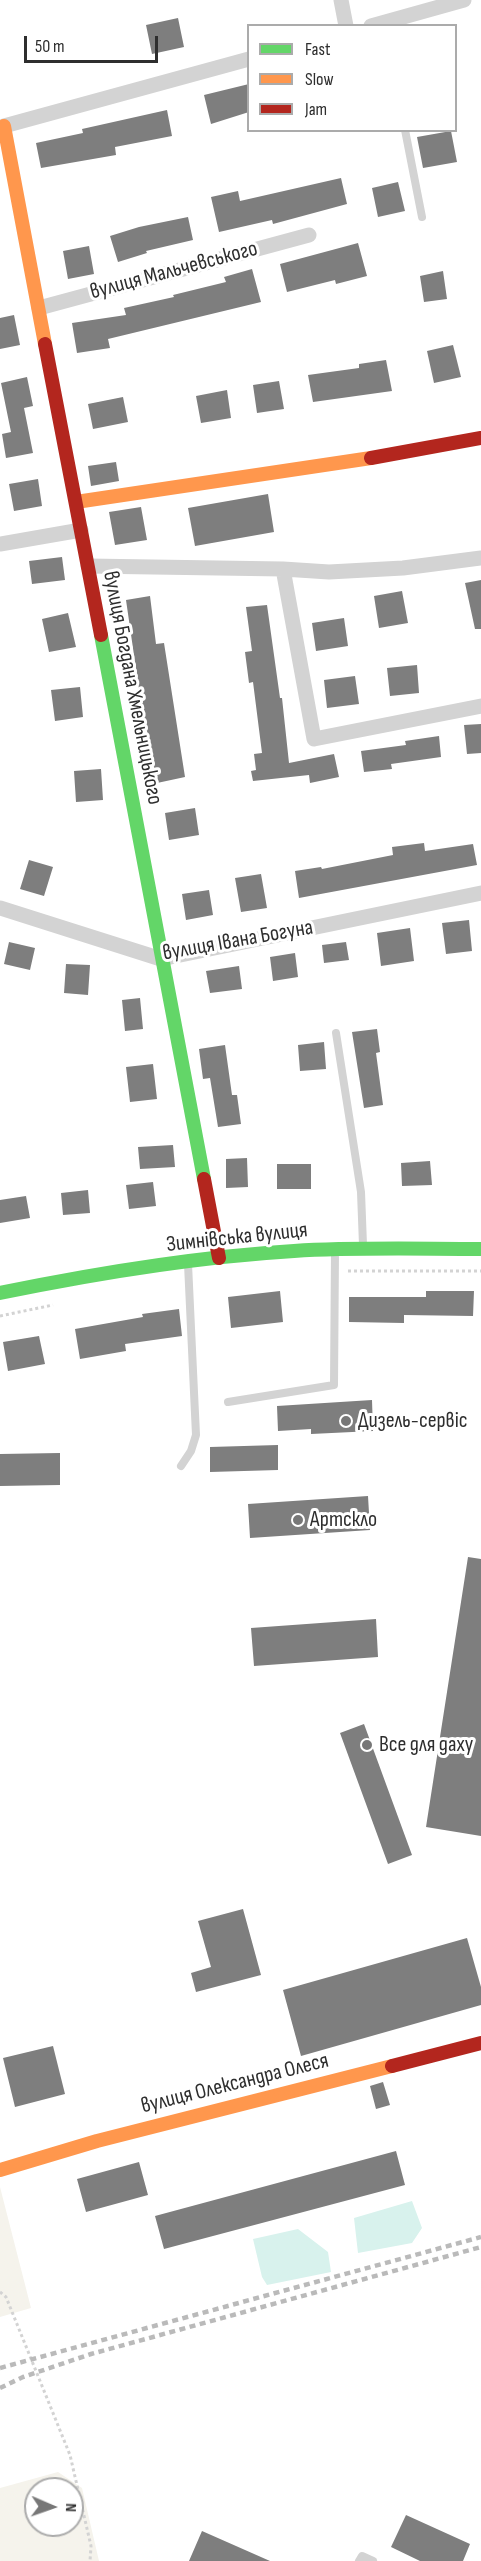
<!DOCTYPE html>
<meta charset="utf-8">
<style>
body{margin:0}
#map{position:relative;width:481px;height:2561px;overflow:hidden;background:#fff;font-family:"Sofia Sans Condensed",sans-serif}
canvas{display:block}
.legend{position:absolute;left:247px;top:24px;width:210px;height:108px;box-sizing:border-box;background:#fff;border:2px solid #ababab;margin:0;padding:8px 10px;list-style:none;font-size:18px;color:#2e2e2e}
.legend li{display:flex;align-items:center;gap:12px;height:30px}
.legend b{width:30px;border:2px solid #ababab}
.north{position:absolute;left:24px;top:2477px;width:60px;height:60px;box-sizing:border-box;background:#fff;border:2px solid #ababab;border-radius:50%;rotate:92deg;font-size:16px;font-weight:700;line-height:24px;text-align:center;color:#2e2e2e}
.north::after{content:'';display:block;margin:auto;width:21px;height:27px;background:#777;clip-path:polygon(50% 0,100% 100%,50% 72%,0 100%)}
.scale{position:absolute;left:24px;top:36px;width:134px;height:27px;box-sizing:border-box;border:3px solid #2e2e2e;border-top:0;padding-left:8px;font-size:18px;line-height:21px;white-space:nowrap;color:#2e2e2e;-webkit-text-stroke:4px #fff;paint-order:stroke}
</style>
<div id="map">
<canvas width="481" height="2561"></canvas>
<ul class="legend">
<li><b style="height:8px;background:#63d668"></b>Fast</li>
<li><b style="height:8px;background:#ff974d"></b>Slow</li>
<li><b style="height:8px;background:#b3261e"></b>Jam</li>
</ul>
<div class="north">N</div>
<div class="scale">50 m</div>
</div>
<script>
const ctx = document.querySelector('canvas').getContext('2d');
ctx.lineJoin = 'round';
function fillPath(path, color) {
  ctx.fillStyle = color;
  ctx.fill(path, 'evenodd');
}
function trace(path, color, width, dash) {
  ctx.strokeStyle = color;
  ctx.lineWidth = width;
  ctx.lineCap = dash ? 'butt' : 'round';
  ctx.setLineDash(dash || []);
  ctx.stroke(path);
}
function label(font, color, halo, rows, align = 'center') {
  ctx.font = font + ' "Sofia Sans Condensed",sans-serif';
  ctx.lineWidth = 6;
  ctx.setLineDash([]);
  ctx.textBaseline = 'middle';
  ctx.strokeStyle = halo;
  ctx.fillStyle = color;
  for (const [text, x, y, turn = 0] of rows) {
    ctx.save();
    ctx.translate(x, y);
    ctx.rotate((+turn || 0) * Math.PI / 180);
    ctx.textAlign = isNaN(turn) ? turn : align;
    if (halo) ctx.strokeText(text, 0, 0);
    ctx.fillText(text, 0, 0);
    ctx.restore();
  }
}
fillPath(new Path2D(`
 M0 2187 31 2308 0 2317Z
 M58 2472 82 2488 99 2561H0V2488ZM36 2489H72V2525H36Z`), '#f5f3ec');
fillPath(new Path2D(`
 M412 2201 422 2228 412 2243 358 2253 354 2218Z
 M298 2229 328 2252 331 2272 267 2285 262 2277 253 2239Z`), '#d8f2ed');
fillPath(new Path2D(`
 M178 18 184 47 152 54 146 25Z
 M249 84V112L211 124 204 95Z
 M167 110 172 136 115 147 116 155 41 168 36 143 83 133 82 129Z
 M451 131 457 162 423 168 417 137Z
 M341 178 347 204 273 224 272 220 219 232 211 197 238 191 240 201Z
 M398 182 405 211 378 217 372 188Z
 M188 217 193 240 146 251 147 253 118 262 110 236 139 227Z
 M358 243 367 276 336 284 335 280 287 292 280 264Z
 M89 246 94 274 68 279 63 251Z
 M252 269 261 302 108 339 110 348 77 353 72 323 126 315 124 308 174 297 173 295 226 282 224 277Z
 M443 271 447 299 424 302 420 276Z
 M14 315 20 345 0 349V318Z
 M453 345 461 377 434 383 427 351Z
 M386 360 392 391 313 402 308 375 359 368V364Z
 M27 377 33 406 24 408 33 453 6 458 2 434 11 432 1 383Z
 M279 381 284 409 257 413 253 385Z
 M227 390 231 418 201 423 196 396Z
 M123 397 128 422 93 429 88 404Z
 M116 462 119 481 91 486 88 466Z
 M38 479 42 506 14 511 9 484Z
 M268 494 274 532 195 546 188 508Z
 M141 507 147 540 115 545 109 512Z
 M62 557 65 580 32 584 29 561Z
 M481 580V629H475L465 583Z
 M402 591 408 623 379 628 374 596Z
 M150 596 156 644 164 643 185 777 157 783 147 731H145L126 600Z
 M267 605 280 698H282L289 763 334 754 339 777 310 783 309 775 253 781 251 771 256 770 254 754 262 753 253 682 249 683 245 652 252 651 246 607Z
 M68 613 76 647 49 652 42 619Z
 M344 618 348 646 316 651 312 623Z
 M417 665 419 693 390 696 387 668Z
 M355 676 359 704 327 708 324 680Z
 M80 687 83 717 55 721 51 690Z
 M481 724V753L467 754 464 725Z
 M439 736 441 757 391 764 392 769 364 772 361 751 406 745 405 741Z
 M101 769 103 800 76 802 74 771Z
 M195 808 199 835 169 840 165 813Z
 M424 843 425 851 473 844 477 865 299 898 295 871 321 867 322 869 393 855 392 847Z
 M29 860 53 867 44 896 20 889Z
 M261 874 267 908 241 912 235 878Z
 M209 890 213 915 186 920 182 894Z
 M469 920 472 951 446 954 442 923Z
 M410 928 414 961 381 966 377 933Z
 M9 942 35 948 30 970 4 964Z
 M346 942 349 960 324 963 322 945Z
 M295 953 298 977 273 981 270 957Z
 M66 964 90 965 88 995 64 993Z
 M239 966 242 989 210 993 206 971Z
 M140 998 143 1029 125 1031 122 1000Z
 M377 1029 380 1052 376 1053 383 1105 364 1108 352 1032Z
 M324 1042 326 1069 300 1071 298 1045Z
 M225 1045 232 1095H237L241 1124 218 1127 210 1078 203 1079 199 1049Z
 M153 1064 157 1099 130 1102 126 1067Z
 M173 1145 175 1167 140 1169 138 1147Z
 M247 1158 248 1187 226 1188V1159Z
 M430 1161 432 1185 402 1186 401 1163Z
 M277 1164H311V1189H277Z
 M153 1182 156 1206 129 1209 126 1185Z
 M88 1190 90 1213 63 1215 61 1193Z
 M26 1196 30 1218 0 1223V1200Z
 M280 1291 283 1322 231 1328 228 1297Z
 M426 1291H474L473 1316 404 1315V1323L349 1322V1297H426Z
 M179 1309 182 1336 125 1344 126 1351 80 1359 75 1329 143 1317 142 1314Z
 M39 1336 45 1364 8 1371 3 1342Z
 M372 1400 373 1431 311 1434V1429L278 1431 277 1406Z
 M278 1445V1470L210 1472V1447Z
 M60 1453V1485L0 1486V1454Z
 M368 1496 370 1530 250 1538 248 1504Z
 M468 1557 481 1559V1836L426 1827Z
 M376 1619 378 1657 254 1666 251 1628Z
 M364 1724 412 1855 388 1864 340 1733Z
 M243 1909 261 1975 196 1992 191 1973 211 1967 198 1921Z
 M467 1938 481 1987V2005L301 2056 283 1990Z
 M53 2046 65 2094 15 2107 3 2058Z
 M383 2082 390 2105 376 2109 370 2086Z
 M396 2151 405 2185 164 2249 155 2216Z
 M139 2162 148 2195 86 2212 77 2179Z
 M406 2515 470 2544 463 2561H420L391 2547Z
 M202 2531 270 2561H189Z`), '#7e7e7e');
trace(new Path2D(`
 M348 1271H481
 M0 1316 53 1305
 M0 2292 6 2297 70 2455 91 2546 90 2561`), '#d3d3d3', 3, [3, 3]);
trace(new Path2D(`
 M405 130 422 217
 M336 1033 361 1192 363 1245
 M228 1402 334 1385 335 1251
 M181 1466 191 1451 196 1435 188 1264
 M359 2561 362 2556 373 2561`), '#d3d3d3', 8);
trace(new Path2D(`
 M341 0 346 26
 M371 26 464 0
 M0 129 4 126 249 59
 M39 308 309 235
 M0 544 81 530
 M88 566 283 569 329 572 403 568 481 558
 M283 569 314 739 481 706
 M0 908 161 959 481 893`), '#d3d3d3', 15);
trace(new Path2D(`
 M101 635 204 1179
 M0 1293C97 1273 195 1257 294 1251 356 1247 418 1249 481 1249`), '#63d668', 14);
trace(new Path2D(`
 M4 126 45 344
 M76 502 371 458
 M0 2170 97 2141 392 2066`), '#ff974d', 14);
trace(new Path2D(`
 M45 344 101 635
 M371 458 481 438
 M204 1179 219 1258
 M392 2066 481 2043`), '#b3261e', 14);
trace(new Path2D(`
 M0 2368 481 2237
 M0 2388 23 2377 91 2354 481 2247`), '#bababa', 4.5, [6, 4.5]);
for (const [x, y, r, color] of [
 [346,1421,6,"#777"],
 [298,1520,6,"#777"],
 [367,1745,6,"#777"]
]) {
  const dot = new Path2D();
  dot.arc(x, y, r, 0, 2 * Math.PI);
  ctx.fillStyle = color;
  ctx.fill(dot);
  trace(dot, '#fff', 2);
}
label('22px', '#2e2e2e', '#fff', [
 ["вулиця Мальчевського",174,271,-15],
 ["вулиця Богдана Хмельницького",132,688,79],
 ["вулиця Івана Богуна",238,941,-10],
 ["Зимнівська вулиця",237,1238,-6],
 ["вулиця Олександра Олеся",235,2084,-14]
]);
label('22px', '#2e2e2e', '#fff', [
 ["Дизель-сервіс",358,1421],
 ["Артскло",310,1520],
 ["Все для даху",379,1745]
], 'left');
</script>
